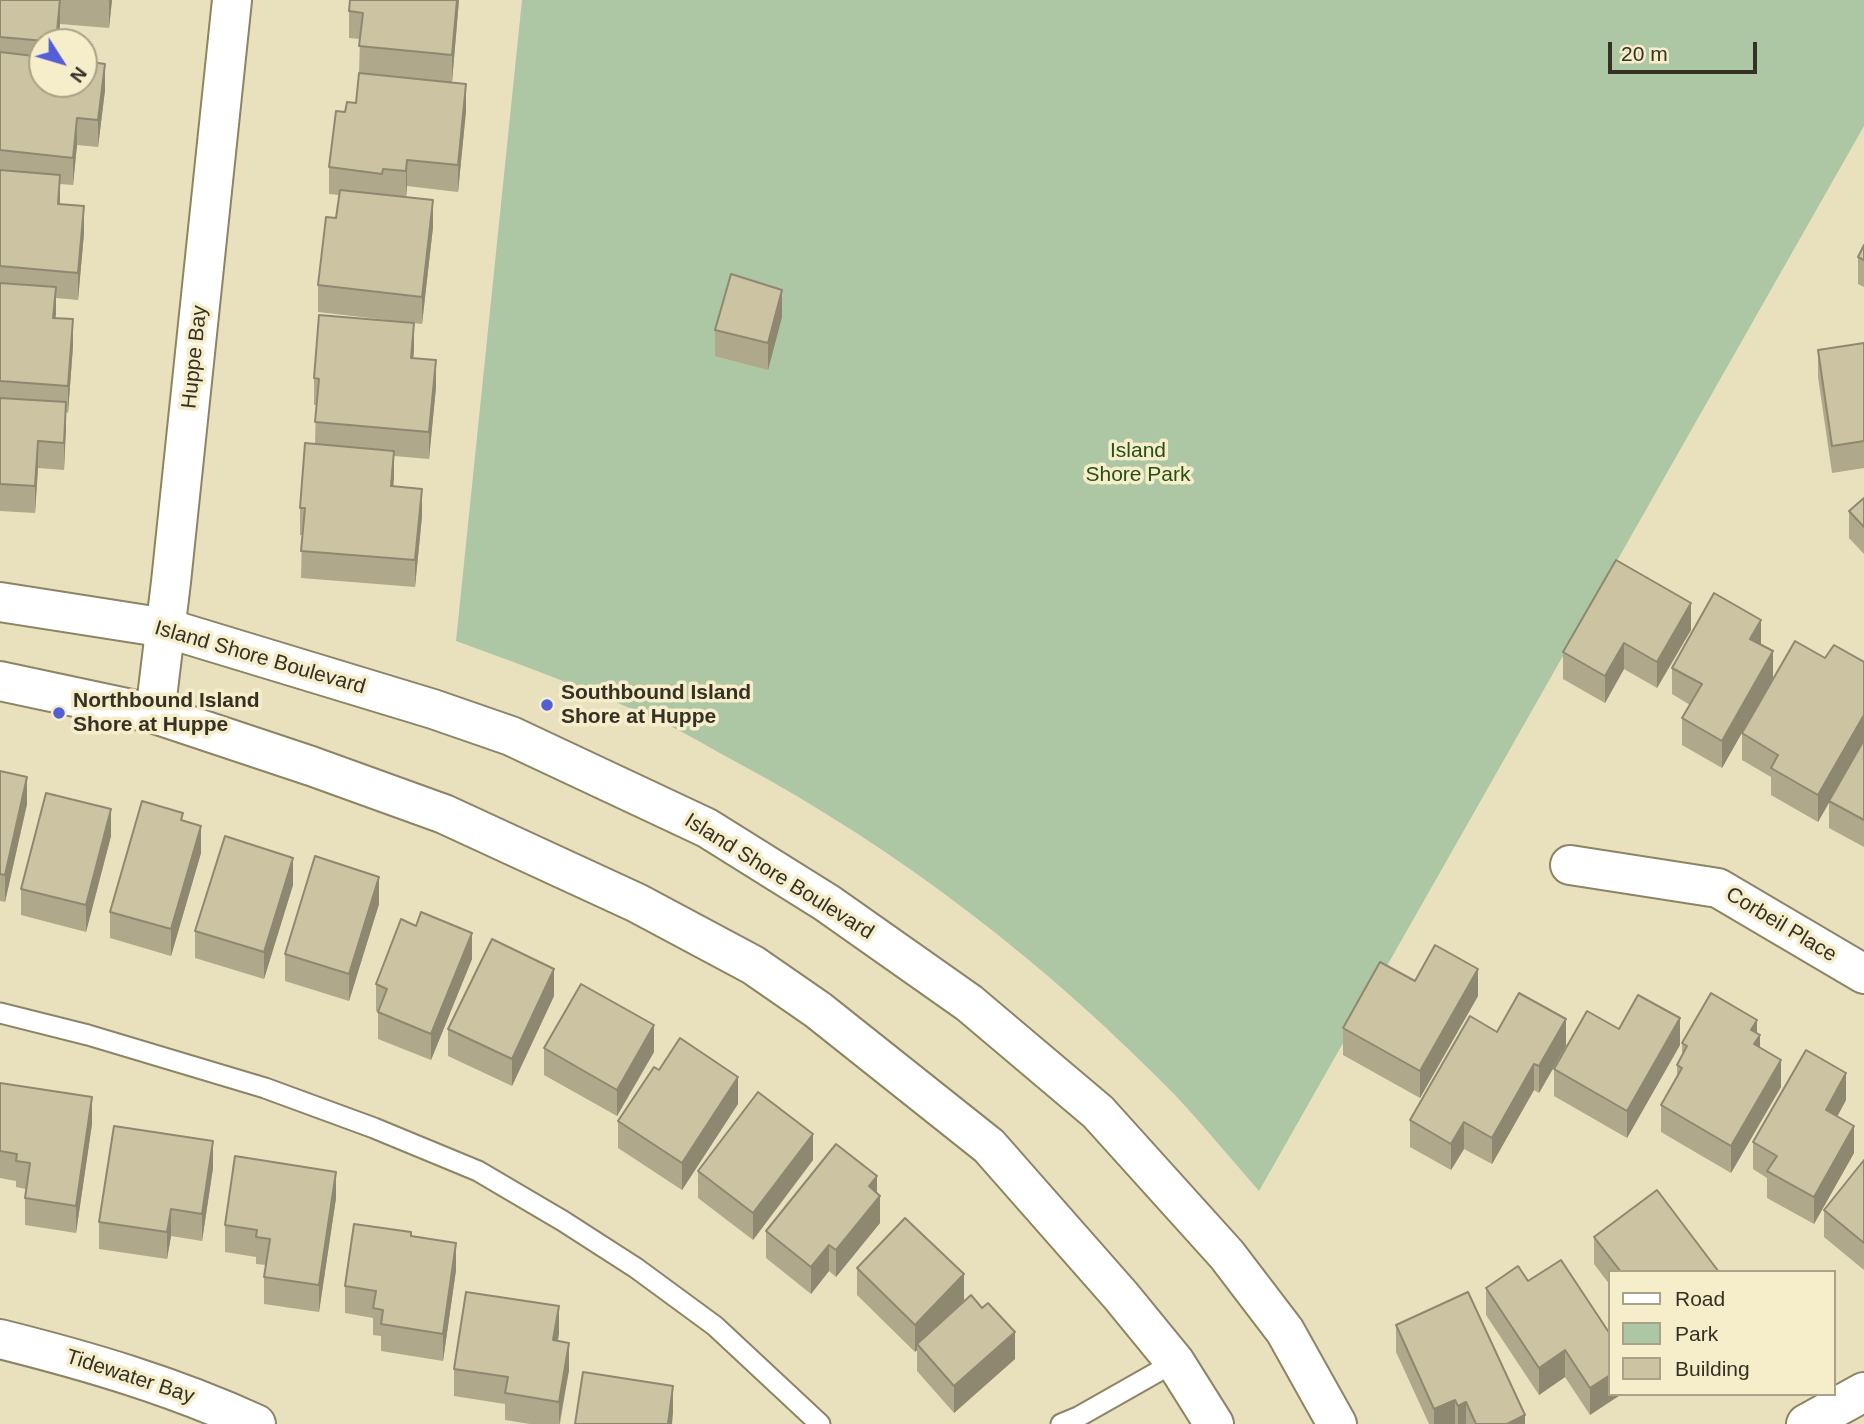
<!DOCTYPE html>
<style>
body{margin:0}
#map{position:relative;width:1864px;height:1424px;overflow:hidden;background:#e9e0be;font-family:Helvetica,sans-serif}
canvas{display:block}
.legend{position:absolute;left:1608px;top:1270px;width:228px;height:126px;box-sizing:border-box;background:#f6edcb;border:2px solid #a9a288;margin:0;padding:9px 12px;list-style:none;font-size:21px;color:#353124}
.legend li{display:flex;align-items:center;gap:14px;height:35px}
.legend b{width:35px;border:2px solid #a9a288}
.north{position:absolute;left:28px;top:28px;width:70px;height:70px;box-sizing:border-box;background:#f6edcb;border:2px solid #a9a288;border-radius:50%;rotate:127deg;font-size:19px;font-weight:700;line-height:28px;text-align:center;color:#353124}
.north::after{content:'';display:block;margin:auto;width:24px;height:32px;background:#545fd6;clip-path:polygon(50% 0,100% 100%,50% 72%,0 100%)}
.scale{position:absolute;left:1608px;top:42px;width:149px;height:32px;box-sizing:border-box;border:4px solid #353124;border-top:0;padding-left:9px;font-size:21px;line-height:24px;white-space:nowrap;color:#353124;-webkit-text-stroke:5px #f6edcb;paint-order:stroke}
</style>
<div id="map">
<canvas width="1864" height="1424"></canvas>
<ul class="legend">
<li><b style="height:9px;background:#fff"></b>Road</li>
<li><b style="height:19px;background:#adc6a4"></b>Park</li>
<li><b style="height:19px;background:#cbc3a1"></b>Building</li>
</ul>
<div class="north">N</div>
<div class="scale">20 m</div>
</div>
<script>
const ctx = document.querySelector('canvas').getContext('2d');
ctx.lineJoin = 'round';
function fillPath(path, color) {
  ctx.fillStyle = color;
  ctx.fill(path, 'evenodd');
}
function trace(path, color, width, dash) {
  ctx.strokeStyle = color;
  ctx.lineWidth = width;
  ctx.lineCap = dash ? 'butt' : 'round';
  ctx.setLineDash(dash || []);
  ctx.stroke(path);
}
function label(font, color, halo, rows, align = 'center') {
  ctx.font = font + ' Helvetica,sans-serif';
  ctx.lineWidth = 7;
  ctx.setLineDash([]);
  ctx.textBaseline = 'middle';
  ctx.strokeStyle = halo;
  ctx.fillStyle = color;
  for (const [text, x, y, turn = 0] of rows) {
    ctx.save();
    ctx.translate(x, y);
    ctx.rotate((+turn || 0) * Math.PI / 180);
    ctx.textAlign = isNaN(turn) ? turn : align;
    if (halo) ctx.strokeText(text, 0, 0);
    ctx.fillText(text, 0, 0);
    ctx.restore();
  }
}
fillPath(new Path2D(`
 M522 0H1864V126L1259 1191C1231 1159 1204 1126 1175 1095 1046 963 900 850 738 763 714 750 691 736 668 725 598 693 527 667 456 641Z`), '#adc6a4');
const service = new Path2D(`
 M0 1013 88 1035 265 1088 374 1128 478 1171 563 1221 636 1268 715 1326 820 1424
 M1061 1424 1078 1417 1175 1362`);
const minor = new Path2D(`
 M155 714 171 582 232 0
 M1570 865 1718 888 1864 974
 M0 1339C88 1361 173 1386 256 1424
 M1806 1424 1864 1392`);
const tertiary = new Path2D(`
 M0 602 166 628 433 709 511 736 707 828 827 903 969 1003 1098 1112 1227 1255 1285 1331 1337 1424
 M0 681 155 714 311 766 444 814 637 903 753 965 818 1010 989 1146 1121 1296 1175 1362 1214 1424`);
trace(service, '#8c8464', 23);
trace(minor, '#8c8464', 42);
trace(tertiary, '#8c8464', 42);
trace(service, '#fff', 19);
trace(minor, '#fff', 38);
trace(tertiary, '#fff', 38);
fillPath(new Path2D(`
 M0 0H112L109 28 60 24 59 42H42V84L105 90 98 147 77 145 73 185 60 184V204L84 233 78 300 56 298 55 318 73 346 68 413 66 412 64 470 38 468 35 513 0 511Z
 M459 0 452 82 466 111 458 192 407 186 406 197 433 227 422 324 318 312V285L336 218 339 195 329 194V167L345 112 356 103 359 73 360 39 349 38V11Z
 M1864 245V287L1858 284V257Z
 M782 317 768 370 715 356V330Z
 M1864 343V468L1832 473 1818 377V350Z
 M414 350 413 359 436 387 429 459 394 456 393 487 422 516 415 587 301 578 302 535H300V508L315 444 316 405H314V378Z
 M1864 498V554L1849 538V511Z
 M1691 630 1657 688 1624 669 1605 703 1563 679V652Z
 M1761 645 1773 678 1722 768 1682 745V718L1690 705 1672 694V668Z
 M1825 658 1864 662V847L1829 828V802L1818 822 1771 795V777L1742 760V733Z
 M0 771 27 804 5 902 0 901Z
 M183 821 201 853 171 956 110 938V912Z
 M111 836 86 932 21 915V889Z
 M293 885 264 979 195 958V931Z
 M379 904 349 1001 285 981V954Z
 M472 959 431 1060 378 1039V1012L376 1011V984Z
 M1415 981 1478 996 1420 1098 1343 1055V1028Z
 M554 996 512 1086 448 1056V1029Z
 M1619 1029 1680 1045 1627 1138 1554 1096V1069Z
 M1497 1032 1566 1046 1539 1093 1534 1090 1492 1164 1464 1149 1451 1170 1410 1147V1120Z
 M1757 1033 1760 1047 1781 1087 1731 1173 1661 1132V1105L1677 1078V1065L1682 1056V1043Z
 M544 1048 654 1052 617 1116 544 1075Z
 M0 1083 92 1124 76 1233 25 1225V1198L26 1189 16 1187V1181L0 1178Z
 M1846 1100 1837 1117 1854 1153 1814 1224 1767 1198V1178L1753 1169V1142Z
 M738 1104 682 1190 618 1148V1121Z
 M813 1160 753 1240 698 1198V1171Z
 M1864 1160V1270L1824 1237V1210Z
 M213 1168 202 1241 171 1236 167 1259 99 1249V1222Z
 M877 1193 880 1223 836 1277 829 1271 811 1294 766 1258V1231Z
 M336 1198 319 1312 264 1304V1277L266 1265 256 1264V1257L225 1252V1225Z
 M411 1236 456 1270 443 1361 381 1351V1336L373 1335V1318L345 1313V1286Z
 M1594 1237 1719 1272H1610V1285L1594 1264Z
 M857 1268 964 1301 954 1311 1015 1359 954 1413 917 1371V1350L915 1352 857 1295Z
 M1528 1281 1610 1334 1590 1415 1565 1377 1539 1395 1486 1315V1288Z
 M1396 1325 1525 1424H1429L1396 1352Z
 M559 1333 558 1341 569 1370 560 1424H530L505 1420V1404L454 1396V1369Z`), '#afa88a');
fillPath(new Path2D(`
 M60 0V24L59 42H56Z
 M109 0H112L109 28Z
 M457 0H459L452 82V55Z
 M105 64V90L98 147V120Z
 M466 84V111L458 192V165Z
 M77 118V145L73 185V158Z
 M407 160V186L406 198V171Z
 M60 175V201L58 231V204Z
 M433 200V227L422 324V297Z
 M84 206V233L78 300V273Z
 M56 287V314L53 345V318Z
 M782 290V317L768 370V343Z
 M73 319V346L68 413V386Z
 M414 323V350L411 385V358Z
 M436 360V387L429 459V432Z
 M66 402V429L64 470V443Z
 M38 441V468L35 513V486Z
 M394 451V478L391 513V486Z
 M422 489V516L415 587V560Z
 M1691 603V630L1657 688V662Z
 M1761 620V647L1750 639Z
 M1624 643V669L1605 703V676Z
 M1773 651V678L1722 768V741Z
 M1864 715V742L1818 822V795Z
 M27 777V804L5 902V875Z
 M111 809V836L86 932V905Z
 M201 826V853L171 956V929Z
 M293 858V885L264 979V952Z
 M379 877V904L349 1001V974Z
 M472 933V959L431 1060V1034Z
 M554 969V996L512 1086V1059Z
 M1478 969V996L1420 1098V1071Z
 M1680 1018V1045L1627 1138V1111Z
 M1566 1019V1046L1539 1093V1066Z
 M1757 1020V1040L1760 1035V1062L1754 1071 1751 1030Z
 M654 1025V1052L617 1116V1090Z
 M1781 1060V1087L1731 1173V1146Z
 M1534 1064V1090L1492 1164V1138Z
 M1846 1073V1100L1826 1137V1110Z
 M738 1077V1104L682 1190V1163Z
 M92 1097V1124L76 1233V1206Z
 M1464 1122V1149L1451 1170V1144Z
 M1854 1126V1153L1814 1224V1197Z
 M813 1134V1160L753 1240V1213Z
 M213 1141V1168L202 1241V1214Z
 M336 1172V1198L319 1312V1285Z
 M877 1176V1200L880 1196V1223L836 1277V1250L869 1186Z
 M171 1209V1236L167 1259V1232Z
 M456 1243V1270L443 1361V1334Z
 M829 1245V1271L811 1294V1267Z
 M964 1274V1301L919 1347 917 1344V1350L915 1352V1325Z
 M559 1306V1333L553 1367V1340Z
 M1015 1332V1359L954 1413V1386Z
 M569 1343V1370L559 1424V1402Z
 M1565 1350V1377L1539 1395V1368Z
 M1610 1375V1394H1622L1590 1415V1388Z
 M673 1386V1413L672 1424H668Z
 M1455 1400V1424H1434V1409Z
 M1466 1402V1424H1458V1406Z
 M1525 1415V1424H1507Z`), '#8e8871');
const building = new Path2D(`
 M0 0H60L56 42 0 37Z
 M350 0H457L452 55 359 46 363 13 349 11Z
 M0 52 42 57V84H84V61L105 64 98 120 77 118 73 158 0 150Z
 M359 73 466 84 458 165 407 160 406 171 383 169 382 174 329 167 336 111 345 112 347 102 356 103Z
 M0 170 60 175 58 204 84 206 78 273 0 266Z
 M340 190 433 200 422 297 318 285 326 217 336 218Z
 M1864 245V260L1858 257Z
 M731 274 782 290 768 343 715 330Z
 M0 283 56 287 53 318 73 319 68 386 0 381Z
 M319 315 414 323 411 358 436 360 429 432 315 422 319 379 314 378Z
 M1864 343V441L1832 446 1818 350Z
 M0 398 66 402 64 443 38 441 35 486 0 484Z
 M305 443 394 451 391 486 422 489 415 560 301 551 305 508H300Z
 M1864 498V527L1849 511Z
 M1616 560 1691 603 1657 662 1624 643 1605 676 1563 652Z
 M1714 593 1761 620 1750 639 1773 651 1722 741 1682 718 1702 684 1672 668Z
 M1795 641 1825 658 1834 645 1864 662V715L1818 795 1771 768 1778 755 1742 733Z
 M1864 740V820L1829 801Z
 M0 771 27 777 5 875 0 874Z
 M46 793 111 809 86 905 21 889Z
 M142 801 183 813 181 820 201 826 171 929 110 912Z
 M225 836 293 858 264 952 195 931Z
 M315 856 379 877 349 974 285 954Z
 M421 912 472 933 431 1034 378 1012 387 989 376 984 401 919 416 926Z
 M492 939 554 969 512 1059 448 1029Z
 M1435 945 1478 969 1420 1071 1343 1028 1380 962 1415 981Z
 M581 984 654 1025 617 1090 544 1048Z
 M1519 993 1566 1019 1539 1066 1534 1064 1492 1138 1464 1122 1451 1144 1410 1120 1470 1016 1497 1032Z
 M1711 993 1757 1020 1751 1030 1760 1035 1754 1044 1781 1060 1731 1146 1661 1105 1682 1068 1677 1065 1687 1046 1682 1043Z
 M1638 995 1680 1018 1627 1111 1554 1069 1587 1011 1619 1029Z
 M680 1038 738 1077 682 1163 618 1121 654 1067 659 1070Z
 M1806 1050 1846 1073 1826 1110 1854 1126 1814 1197 1767 1171 1777 1156 1753 1142Z
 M0 1083 92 1097 76 1206 25 1198 30 1163 16 1161 17 1154 0 1151Z
 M758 1092 813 1134 753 1213 698 1171Z
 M114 1126 213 1141 202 1214 171 1209 167 1232 99 1222Z
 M836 1144 877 1176 869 1186 880 1196 836 1250 829 1245 811 1267 766 1231Z
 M235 1156 336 1172 319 1285 264 1277 270 1239 256 1237 257 1230 225 1225Z
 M1864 1160V1243L1824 1210Z
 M1657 1190 1719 1272H1621L1594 1237Z
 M905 1218 964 1274 915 1325 857 1268Z
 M354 1224 411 1232V1236L456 1243 443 1334 381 1324 383 1310 373 1308 376 1291 345 1286Z
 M1561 1260 1610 1334V1375L1590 1388 1565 1350 1539 1368 1486 1288 1518 1266 1528 1281Z
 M466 1292 559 1306 553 1340 569 1343 559 1402 505 1393 508 1377 454 1369Z
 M1468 1292 1525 1415 1507 1424H1476L1466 1402 1458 1406 1455 1400 1434 1409 1396 1325Z
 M971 1295 982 1308 988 1303 1015 1332 954 1386 917 1344Z
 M583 1372 673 1386 668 1424H575Z`);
fillPath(building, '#cbc3a1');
trace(building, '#8e8871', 2);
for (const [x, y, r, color] of [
 [547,705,7,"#545fd6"],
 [59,713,7,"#545fd6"]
]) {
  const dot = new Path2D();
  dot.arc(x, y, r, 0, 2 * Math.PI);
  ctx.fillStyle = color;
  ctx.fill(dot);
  trace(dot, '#f6edcb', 2.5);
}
label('21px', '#353124', '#f6edcb', [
 ["Huppe Bay",195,357,-84],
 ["Island Shore Boulevard",260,658,16],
 ["Island Shore Boulevard",779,877,32],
 ["Corbeil Place",1781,925,31],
 ["Tidewater Bay",130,1377,18]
]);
label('21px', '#265113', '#f6edcb', [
 ["Island",1138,451],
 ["Shore Park",1138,475]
]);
label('bold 21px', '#353124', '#f6edcb', [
 ["Southbound Island",561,693],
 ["Shore at Huppe",561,717],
 ["Northbound Island",73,701],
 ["Shore at Huppe",73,725]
], 'left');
</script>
